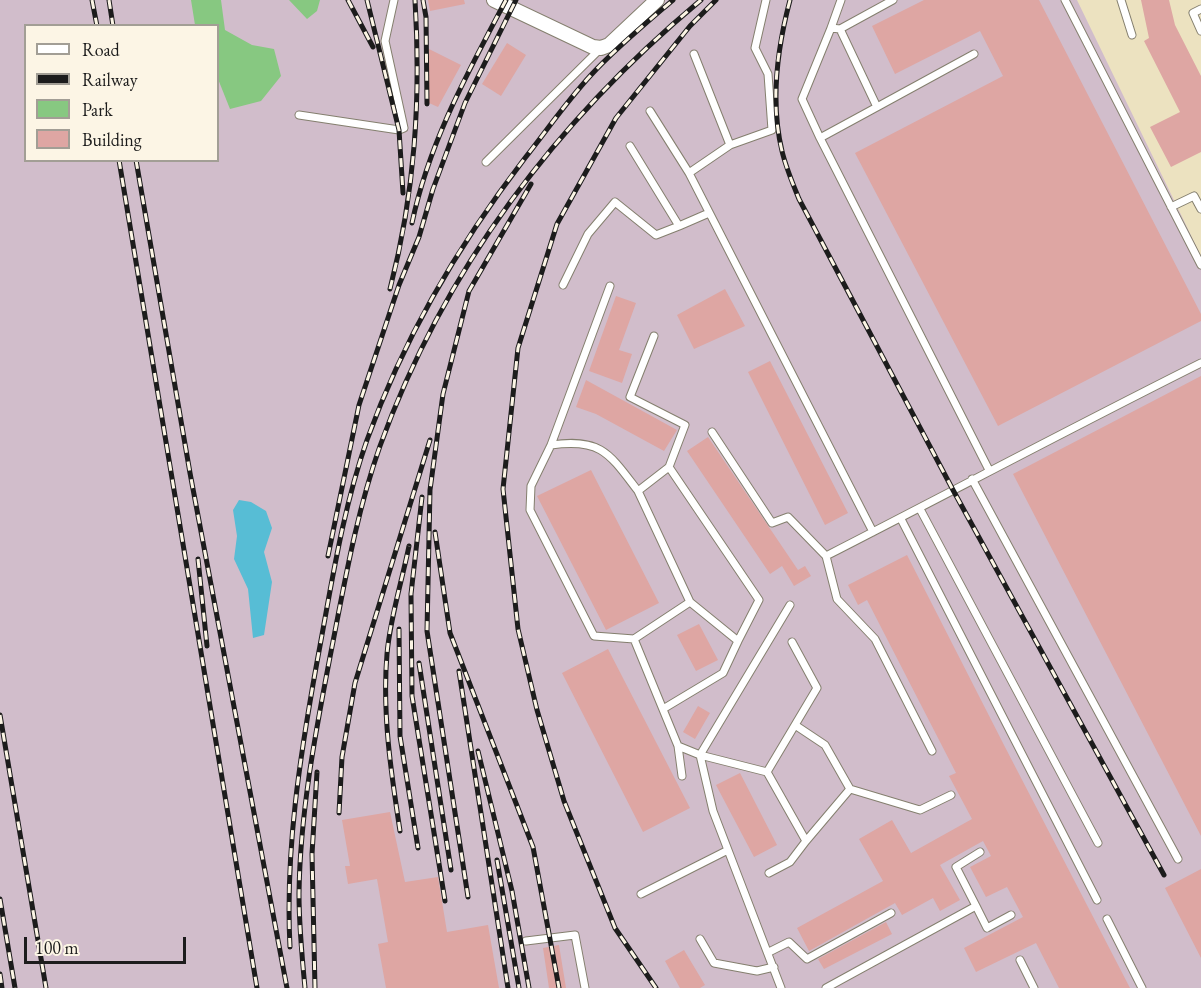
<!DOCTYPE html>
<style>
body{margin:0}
#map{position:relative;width:1201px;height:988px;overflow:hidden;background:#ece2c0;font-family:"EB Garamond",serif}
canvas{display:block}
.legend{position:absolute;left:24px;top:24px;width:195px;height:138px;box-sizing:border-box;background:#fcf5e5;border:2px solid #a29e95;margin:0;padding:8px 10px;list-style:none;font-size:18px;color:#1c1c1c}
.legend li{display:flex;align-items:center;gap:12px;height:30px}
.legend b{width:30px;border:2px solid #a29e95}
.scale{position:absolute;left:24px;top:937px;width:162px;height:27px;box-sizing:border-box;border:3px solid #1c1c1c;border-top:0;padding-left:8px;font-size:18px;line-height:21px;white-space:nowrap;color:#1c1c1c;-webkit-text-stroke:4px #fcf5e5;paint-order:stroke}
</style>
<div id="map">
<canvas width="1201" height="988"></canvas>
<ul class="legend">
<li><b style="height:8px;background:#fff"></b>Road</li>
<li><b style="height:8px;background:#1c1c1c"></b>Railway</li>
<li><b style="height:16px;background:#87c881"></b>Park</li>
<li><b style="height:16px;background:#dea6a3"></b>Building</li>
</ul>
<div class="scale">100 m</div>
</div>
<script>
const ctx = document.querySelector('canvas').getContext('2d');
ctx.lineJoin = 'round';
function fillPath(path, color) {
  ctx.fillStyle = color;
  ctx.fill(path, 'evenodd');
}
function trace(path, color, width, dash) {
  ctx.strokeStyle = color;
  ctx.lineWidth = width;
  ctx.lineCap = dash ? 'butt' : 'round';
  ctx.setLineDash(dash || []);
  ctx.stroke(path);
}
fillPath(new Path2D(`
 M0 0H1077L1201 256V988H0ZM26 26H218V160H26Z`), '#d1bdcb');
fillPath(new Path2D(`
 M191 0H221L225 30 252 45 274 49 281 76 261 101 230 109 218 79V26L195 25Z
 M289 0H320L317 11 307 19Z`), '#87c881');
fillPath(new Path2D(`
 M239 500 251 502 266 511 272 528 264 552 272 582 264 635 253 638 248 589 234 559 237 536 233 510Z`), '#57bdd5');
fillPath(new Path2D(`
 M428 0H464L465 4 430 11Z
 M924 0H1039L1201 314V321L998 426 855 153 1003 76 980 31 895 74 872 26Z
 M1141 0H1169L1175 25 1201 76V152L1171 167 1150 127 1180 112 1144 41 1149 38Z
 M507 43 526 55 501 96 482 84Z
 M429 49 461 65 438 107 429 103Z
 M725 289 745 326 694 349 677 315Z
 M616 296 636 303 619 350 632 354 622 383 589 371Z
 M770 361 848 513 825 525 748 372Z
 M1201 376V836L1013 474Z
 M586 380 677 430 664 451 596 414 576 407Z
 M708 437 798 570 805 566 811 576 794 586 782 566 770 574 687 451Z
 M591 470 659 603 606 630 537 496Z
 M907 555 1005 747 1130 988H1059L1036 943 976 972 964 948 1023 917 1007 887 986 897 970 867 991 856 983 841 940 865 960 900 940 911 933 898 902 915 895 903 809 951 797 928 883 881 859 839 892 820 911 853 972 819 949 776 956 773 867 600 858 605 848 585Z
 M699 624 718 660 696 671 677 635Z
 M608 649 690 808 643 832 562 673Z
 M698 706 710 713 695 739 683 732Z
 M740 773 777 845 754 857 716 785Z
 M390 812 405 882 438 877 447 932 488 925 499 988H386L378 944 388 942 377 879 348 884 345 866H350L342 820Z
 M1201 869V958L1165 888Z
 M886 922 892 934 824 969 818 959Z
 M559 945 566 988H549L543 948Z
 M684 950 705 985 700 988H680L665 961Z`), '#dea6a3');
const lane = new Path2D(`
 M841 0 831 28 840 29 877 107 820 138 989 470
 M1065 0 1201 265
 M1121 0 1132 35
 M1201 9 1193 13 1201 31
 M840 29 893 0
 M694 54 730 145
 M877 107 974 54
 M650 111 689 173 873 532
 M299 115 399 130 404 128 385 41 394 0
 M820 138 802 99 831 28
 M486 162 601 48
 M689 173 730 145 772 130 768 74 755 48 766 0
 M1171 207 1194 196 1201 209
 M679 226 709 213
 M563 285 588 234 615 202 656 235 679 226 630 146
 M610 286 551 445C601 438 609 453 638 491
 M654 336 630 397 685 425 669 467 638 491 690 602 634 639 678 746 700 755 767 772 817 688 792 642
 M712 432 772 523 788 517 826 556C951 492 1075 426 1201 363
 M551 445 531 486 530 510 594 636 634 639
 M669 467 759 600 738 641
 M972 479 1178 859
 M920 509 1098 843
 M901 519 1097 900
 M826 556 837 599 875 639 932 751
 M663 709 723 673 738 641 690 602
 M678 746 682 776
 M767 772 806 841 850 789 825 745 795 725
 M850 789 920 810 951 795
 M769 873 790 862 806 841
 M641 894 728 850
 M976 906 987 928 1011 915
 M1107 919 1142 988
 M700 939 714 963 757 971 774 967
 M526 941 575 935 585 988
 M769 952 789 942 807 959 891 913
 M1020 960 1034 988
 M781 988 713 811 700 755 790 605
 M826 988 976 906 956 867 980 852`);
const street = new Path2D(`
 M494 0 593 47 601 48 609 45 657 0`);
trace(lane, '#847f6e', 9);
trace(street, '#847f6e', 16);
trace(lane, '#fff', 7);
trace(street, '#fff', 14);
const rail = new Path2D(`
 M92 0 97 26
 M109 0 113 26
 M348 0 373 47
 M367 0 399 130 403 193
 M423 0 426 17 427 104
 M790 0C777 49 770 101 782 151 786 168 793 184 799 199L953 490 1164 875
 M119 160 257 988
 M136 160 190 473 287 988
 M412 223C429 142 468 72 506 0
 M390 289C415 192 421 99 415 0
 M422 497 411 594 412 696 445 901
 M435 532 450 633 533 847 559 988
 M328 556 359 405 399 285 419 237 433 189 465 103 516 0
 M198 559 207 646
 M399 629 400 736 418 848
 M419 663 451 870
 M459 671 508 988
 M0 715 46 988
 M478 751 512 891 529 988
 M339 813 342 757 355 683 430 440
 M400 831C391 772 382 713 387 654 390 618 402 581 409 546
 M497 860 519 988
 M468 897 427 631 430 490 443 394 469 291 531 184
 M0 899 15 988
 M290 947C285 851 300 756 317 662 331 588 342 511 367 440 404 337 459 244 525 158 547 130 567 101 591 75 616 48 645 24 673 0
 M0 974 2 988
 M305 988C302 957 299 925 299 894 300 814 315 735 330 657 344 586 356 514 380 446 444 269 557 120 701 0
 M315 988 312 854 317 772
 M656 988 615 928 564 801 537 710 518 629 503 489 518 348 557 224 616 118 690 26 716 0`);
trace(rail, '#1c1c1c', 5);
trace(rail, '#fcf5e5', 3, [9]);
</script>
